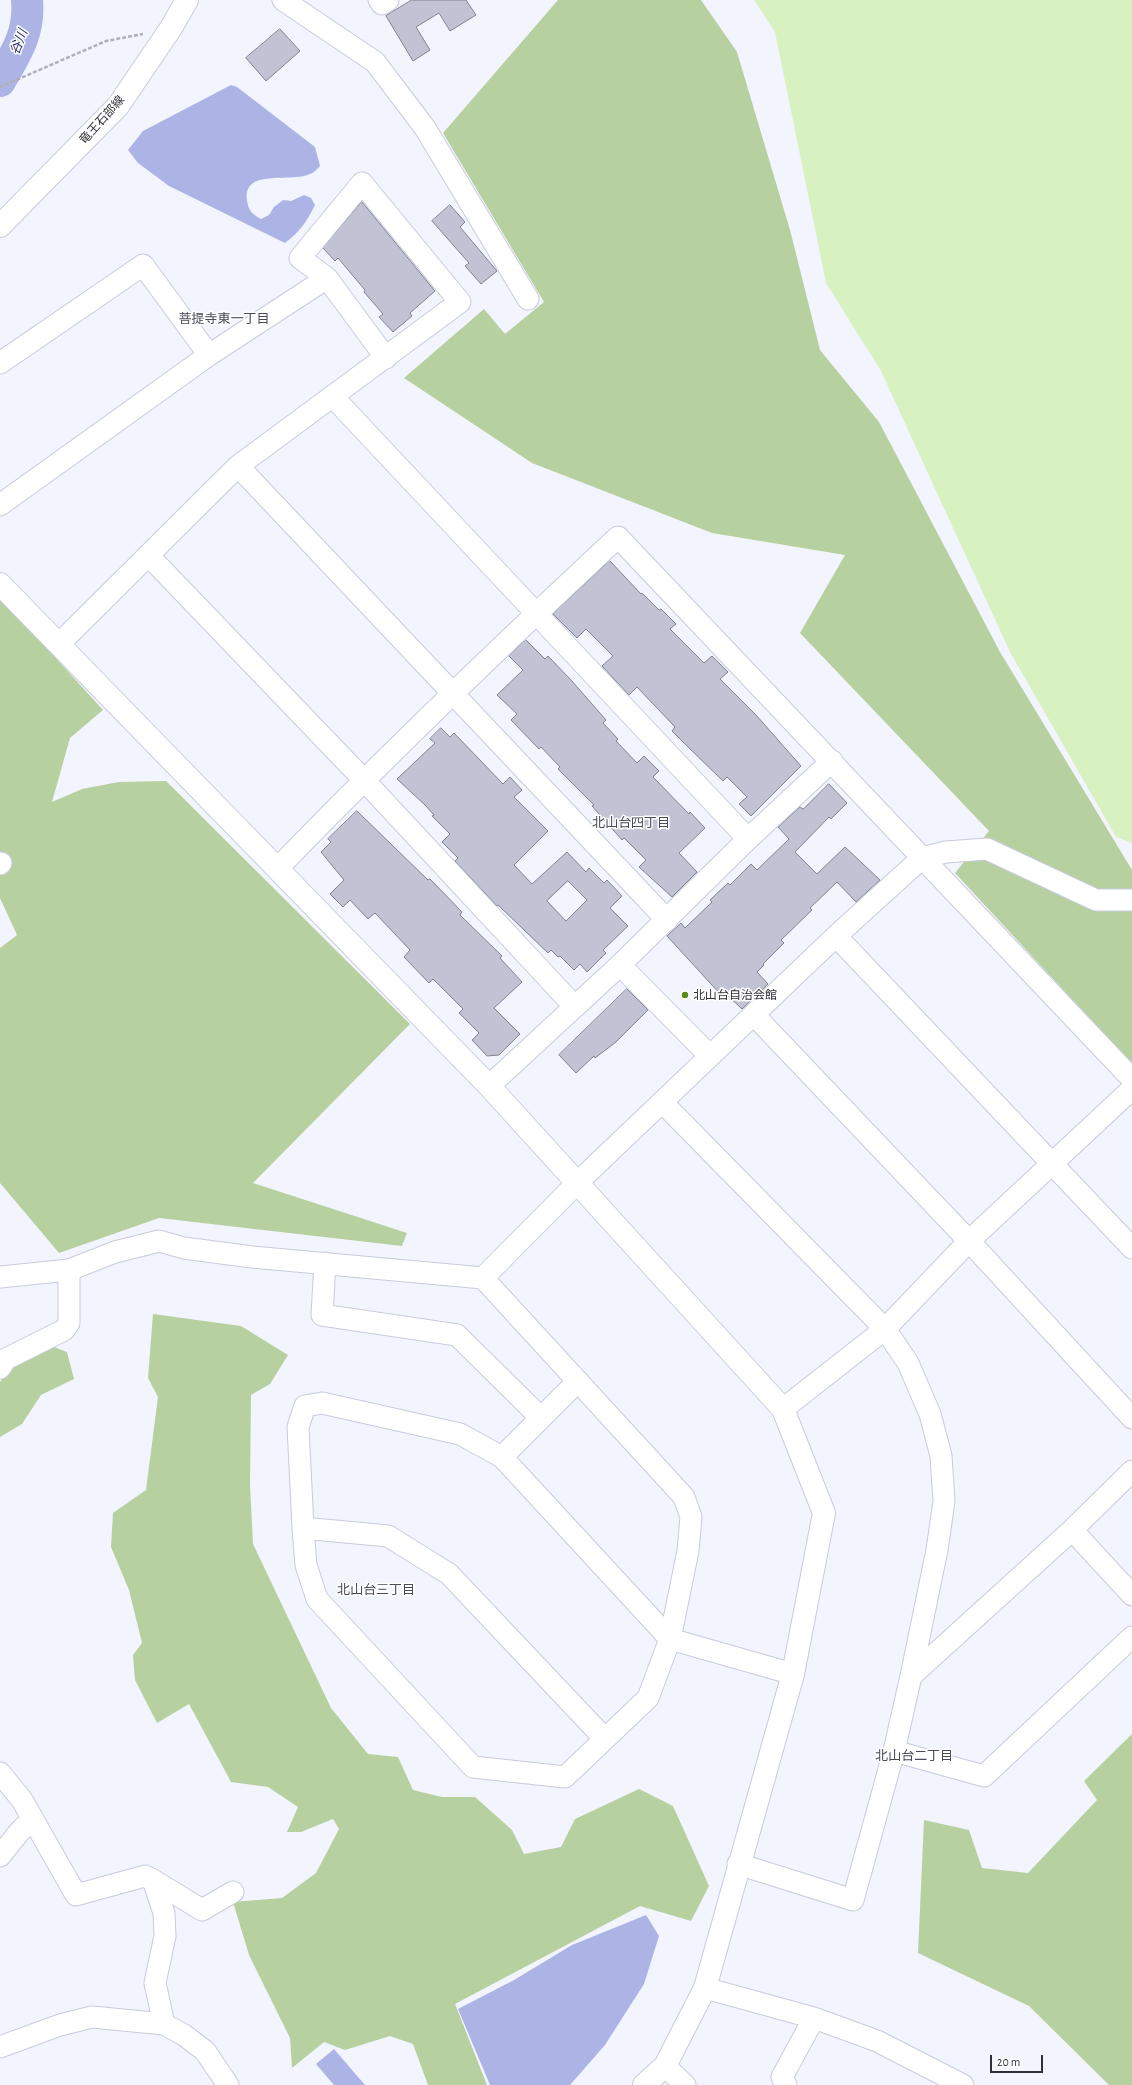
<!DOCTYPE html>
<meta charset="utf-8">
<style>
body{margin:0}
#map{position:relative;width:1132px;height:2085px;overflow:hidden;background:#f2f4fe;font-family:"Alegreya Sans",sans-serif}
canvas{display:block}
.scale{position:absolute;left:990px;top:2055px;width:53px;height:18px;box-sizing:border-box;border:2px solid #2f3036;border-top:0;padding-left:5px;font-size:12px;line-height:14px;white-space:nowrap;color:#2f3036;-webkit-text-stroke:3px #fff;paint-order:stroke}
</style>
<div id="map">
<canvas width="1132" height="2085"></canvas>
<div class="scale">20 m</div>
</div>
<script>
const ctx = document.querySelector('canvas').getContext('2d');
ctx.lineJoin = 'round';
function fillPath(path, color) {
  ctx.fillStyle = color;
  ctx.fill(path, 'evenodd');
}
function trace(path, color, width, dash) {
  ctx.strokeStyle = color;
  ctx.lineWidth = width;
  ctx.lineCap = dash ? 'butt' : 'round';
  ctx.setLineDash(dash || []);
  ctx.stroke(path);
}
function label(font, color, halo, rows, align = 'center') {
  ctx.font = font + ' "Alegreya Sans","Noto Sans JP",sans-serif';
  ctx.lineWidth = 3;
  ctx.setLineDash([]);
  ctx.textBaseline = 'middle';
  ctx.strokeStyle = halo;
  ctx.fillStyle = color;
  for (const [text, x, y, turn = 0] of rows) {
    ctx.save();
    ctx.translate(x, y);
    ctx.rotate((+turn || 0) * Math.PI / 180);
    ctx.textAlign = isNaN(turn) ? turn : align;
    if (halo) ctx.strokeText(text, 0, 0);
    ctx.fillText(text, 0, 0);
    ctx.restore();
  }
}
fillPath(new Path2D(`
 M754 0H1132V843L1116 837 1010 652 881 371 826 283 775 32Z`), '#d8f1c0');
fillPath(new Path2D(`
 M558 0H701L737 52 790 230 820 350 879 422 1000 652 1132 870V1064L955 873 989 831 800 633 845 555 712 533 532 463 404 378 484 309 505 334 544 302 443 133Z
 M0 597 103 710 70 738 52 802 82 789 119 782 166 781 410 1024 253 1183 407 1233 402 1246 159 1218 59 1253 0 1183V948L17 935 0 898Z
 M153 1314 241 1326 288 1355 270 1384 251 1395 250 1485 253 1544 331 1708 368 1754 398 1757 413 1790 442 1797H475L512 1830 524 1854 561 1847 575 1819 639 1789 673 1806 709 1886 691 1921 640 1906 455 2004 487 2085H428L413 2044 390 2036 345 2050 324 2042 292 2068 290 2038 249 1955 233 1902 282 1898 316 1873 339 1829 333 1819 301 1832H287L298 1807 268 1787 231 1782 189 1704 157 1723 135 1680 133 1655 142 1643 129 1590 111 1547 113 1513 146 1490 158 1397 148 1378Z
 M54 1347 67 1352 74 1379 41 1395 22 1424 0 1437V1382L12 1364Z
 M1132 1734V2085H1109L1029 2006 918 1953 924 1820 969 1830 982 1868 1028 1873 1097 1800 1084 1781Z`), '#b7d0a0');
fillPath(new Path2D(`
 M231 85 237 87 315 147 320 166C317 169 314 173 310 174 290 183 243 168 247 200 248 210 252 214 261 219L269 215 274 207 283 200 291 201 304 195 311 198 315 205C307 221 300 232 285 243L169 186 138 163 128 150 143 131Z
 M646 1915 659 1936 644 1984 605 2045 570 2085H490L458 2009 514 1980 572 1945Z
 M334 2049 365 2085H334L316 2064Z`), '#acb4e6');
trace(new Path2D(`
 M0 81C16 53 30 33 27 0`), '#acb4e6', 32);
const building = new Path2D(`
 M412 0H466L476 15 450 31 439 13 416 27 430 50 413 61 386 16Z
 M280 29 300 51 266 81 246 58Z
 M362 202 435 291 410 313 412 316 393 332 379 317 383 314 364 292 365 290 338 258 335 261 323 248Z
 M450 205 465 222 460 227 497 271 481 284 465 266 469 263 432 221Z
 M610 561 641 594 642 593 659 610 661 609 676 624 670 629 704 663 712 656 728 672 720 679 756 715 801 766 751 816 739 804 747 797 727 777 723 781 685 744 672 731 675 727 637 687 629 695 602 666 613 656 586 629 577 638 553 614Z
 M526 640 545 659 548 656 571 680 606 720 603 723 618 739 616 741 637 763 644 756 659 771 653 777 689 814 690 812 705 828 679 853 697 872 672 897 639 867 646 860 624 838 622 840 592 806 594 805 558 769 560 767 541 747 539 749 511 720 517 714 497 695 523 670 509 656Z
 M441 728 450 737 454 733 503 784 510 777 522 790 514 797 548 831 514 865 532 884 567 852 586 872 589 868 604 883 607 880 622 896 610 908 628 926 603 950 606 953 587 972 580 964 574 970 560 956 558 957 551 950 548 953 498 905 497 906 455 861 458 858 442 842 450 834 432 816 434 815 425 805 397 779 435 743 430 739ZM568 881 587 900 566 921 547 901Z
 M829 784 847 803 831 819 829 817 795 852 817 874 845 847 880 880 856 902 837 882 810 908 812 910 781 940 784 943 763 964 764 965 757 972 768 984 742 1009 725 993 722 996 667 936 681 923 685 928 712 902 710 900 728 883 730 885 751 864 757 870 789 839 778 827 800 807 803 809Z
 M357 811 428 880 430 879 462 912 460 915 502 956 500 958 522 982 494 1008 520 1034 499 1055 487 1056 472 1040 479 1033 459 1013 463 1009 433 979 429 983 404 957 410 950 375 913 368 919 350 900 343 907 330 894 344 880 321 852 331 842 328 839Z
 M627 989 648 1010 616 1042 595 1058 594 1056 576 1073 559 1055Z`);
fillPath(building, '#c1c3d4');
trace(building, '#7f8291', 1);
const minor = new Path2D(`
 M283 0 375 62 425 128 528 299
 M379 0 382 4 388 0
 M0 363 143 265 209 355
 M333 397 748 839
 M238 466 667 920
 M0 505 209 355 327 278
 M148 555 363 779 575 1007
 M59 644 238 466 460 302 362 183 300 258 327 278 386 358
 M0 864 1 863
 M278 868C388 754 502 645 618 537L1132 1079
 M836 936 1132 1248
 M620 965 710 1056
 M754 1015 969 1241 1132 1418
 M489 1086 620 965 748 839 832 761
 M662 1102 885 1329 908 1363 930 1414 941 1456 944 1501 937 1550 911 1676 894 1751 853 1900 738 1864
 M325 1263 322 1315 457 1335 541 1418
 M0 1277 69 1270 115 1252 159 1241 184 1248 252 1257 483 1278 684 1497 691 1517 688 1551 670 1639 648 1698 565 1777 473 1767 317 1599 306 1565 303 1528 298 1427 305 1406 322 1403 460 1434 502 1457 670 1639 793 1674
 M483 1278 577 1183 836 936 922 858 946 852 987 849 1096 900H1132
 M0 1368 6 1359 64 1330 69 1323V1270
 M783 1409 885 1329 969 1241 1132 1089
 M502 1457 578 1381
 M303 1528 388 1536 449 1574 605 1739
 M1072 1530 1132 1595
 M911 1676 1072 1530 1132 1471
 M894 1751 984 1776 1132 1637
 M0 1773 22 1800 76 1895 145 1876 153 1880 164 1913 165 1936 155 1983 164 2024
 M0 1856 20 1831 33 1819
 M153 1880 202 1910 233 1892
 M705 1988 814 2018 877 2041 963 2085
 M0 2047 60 2025 92 2017 164 2024 184 2035 205 2051 228 2085
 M665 2066 685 2085
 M786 2085 782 2077 814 2018`);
const tertiary = new Path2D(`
 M0 584 489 1086 783 1409 824 1513 793 1674 705 1988 665 2066 644 2085`);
const primary = new Path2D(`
 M0 226 118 106 171 28 187 0`);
trace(minor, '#c8cbdc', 23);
trace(tertiary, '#c8cbdc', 24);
trace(primary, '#c8cbdc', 24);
trace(new Path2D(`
 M0 87 106 41 143 34`), '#afb1b9', 2.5, [4, 2]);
trace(minor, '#fff', 21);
trace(tertiary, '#fff', 22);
trace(primary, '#fff', 22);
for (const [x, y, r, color] of [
 [685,995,4,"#5d891a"]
]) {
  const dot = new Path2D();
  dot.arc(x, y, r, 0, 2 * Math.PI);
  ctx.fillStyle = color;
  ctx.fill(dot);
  trace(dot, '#fff', 1.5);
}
label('12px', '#2f3036', '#fff', [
 ["竜王石部線",102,120,-48]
]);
label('12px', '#2f3036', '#fff', [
 ["北山台自治会館",693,995]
], 'left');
label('italic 13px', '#2c2e6a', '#fff', [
 ["谷川",19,42,-69]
]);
label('13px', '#484a58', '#fff', [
 ["菩提寺東一丁目",224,319],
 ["北山台四丁目",631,823],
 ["北山台三丁目",376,1590],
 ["北山台二丁目",914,1756]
]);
</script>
